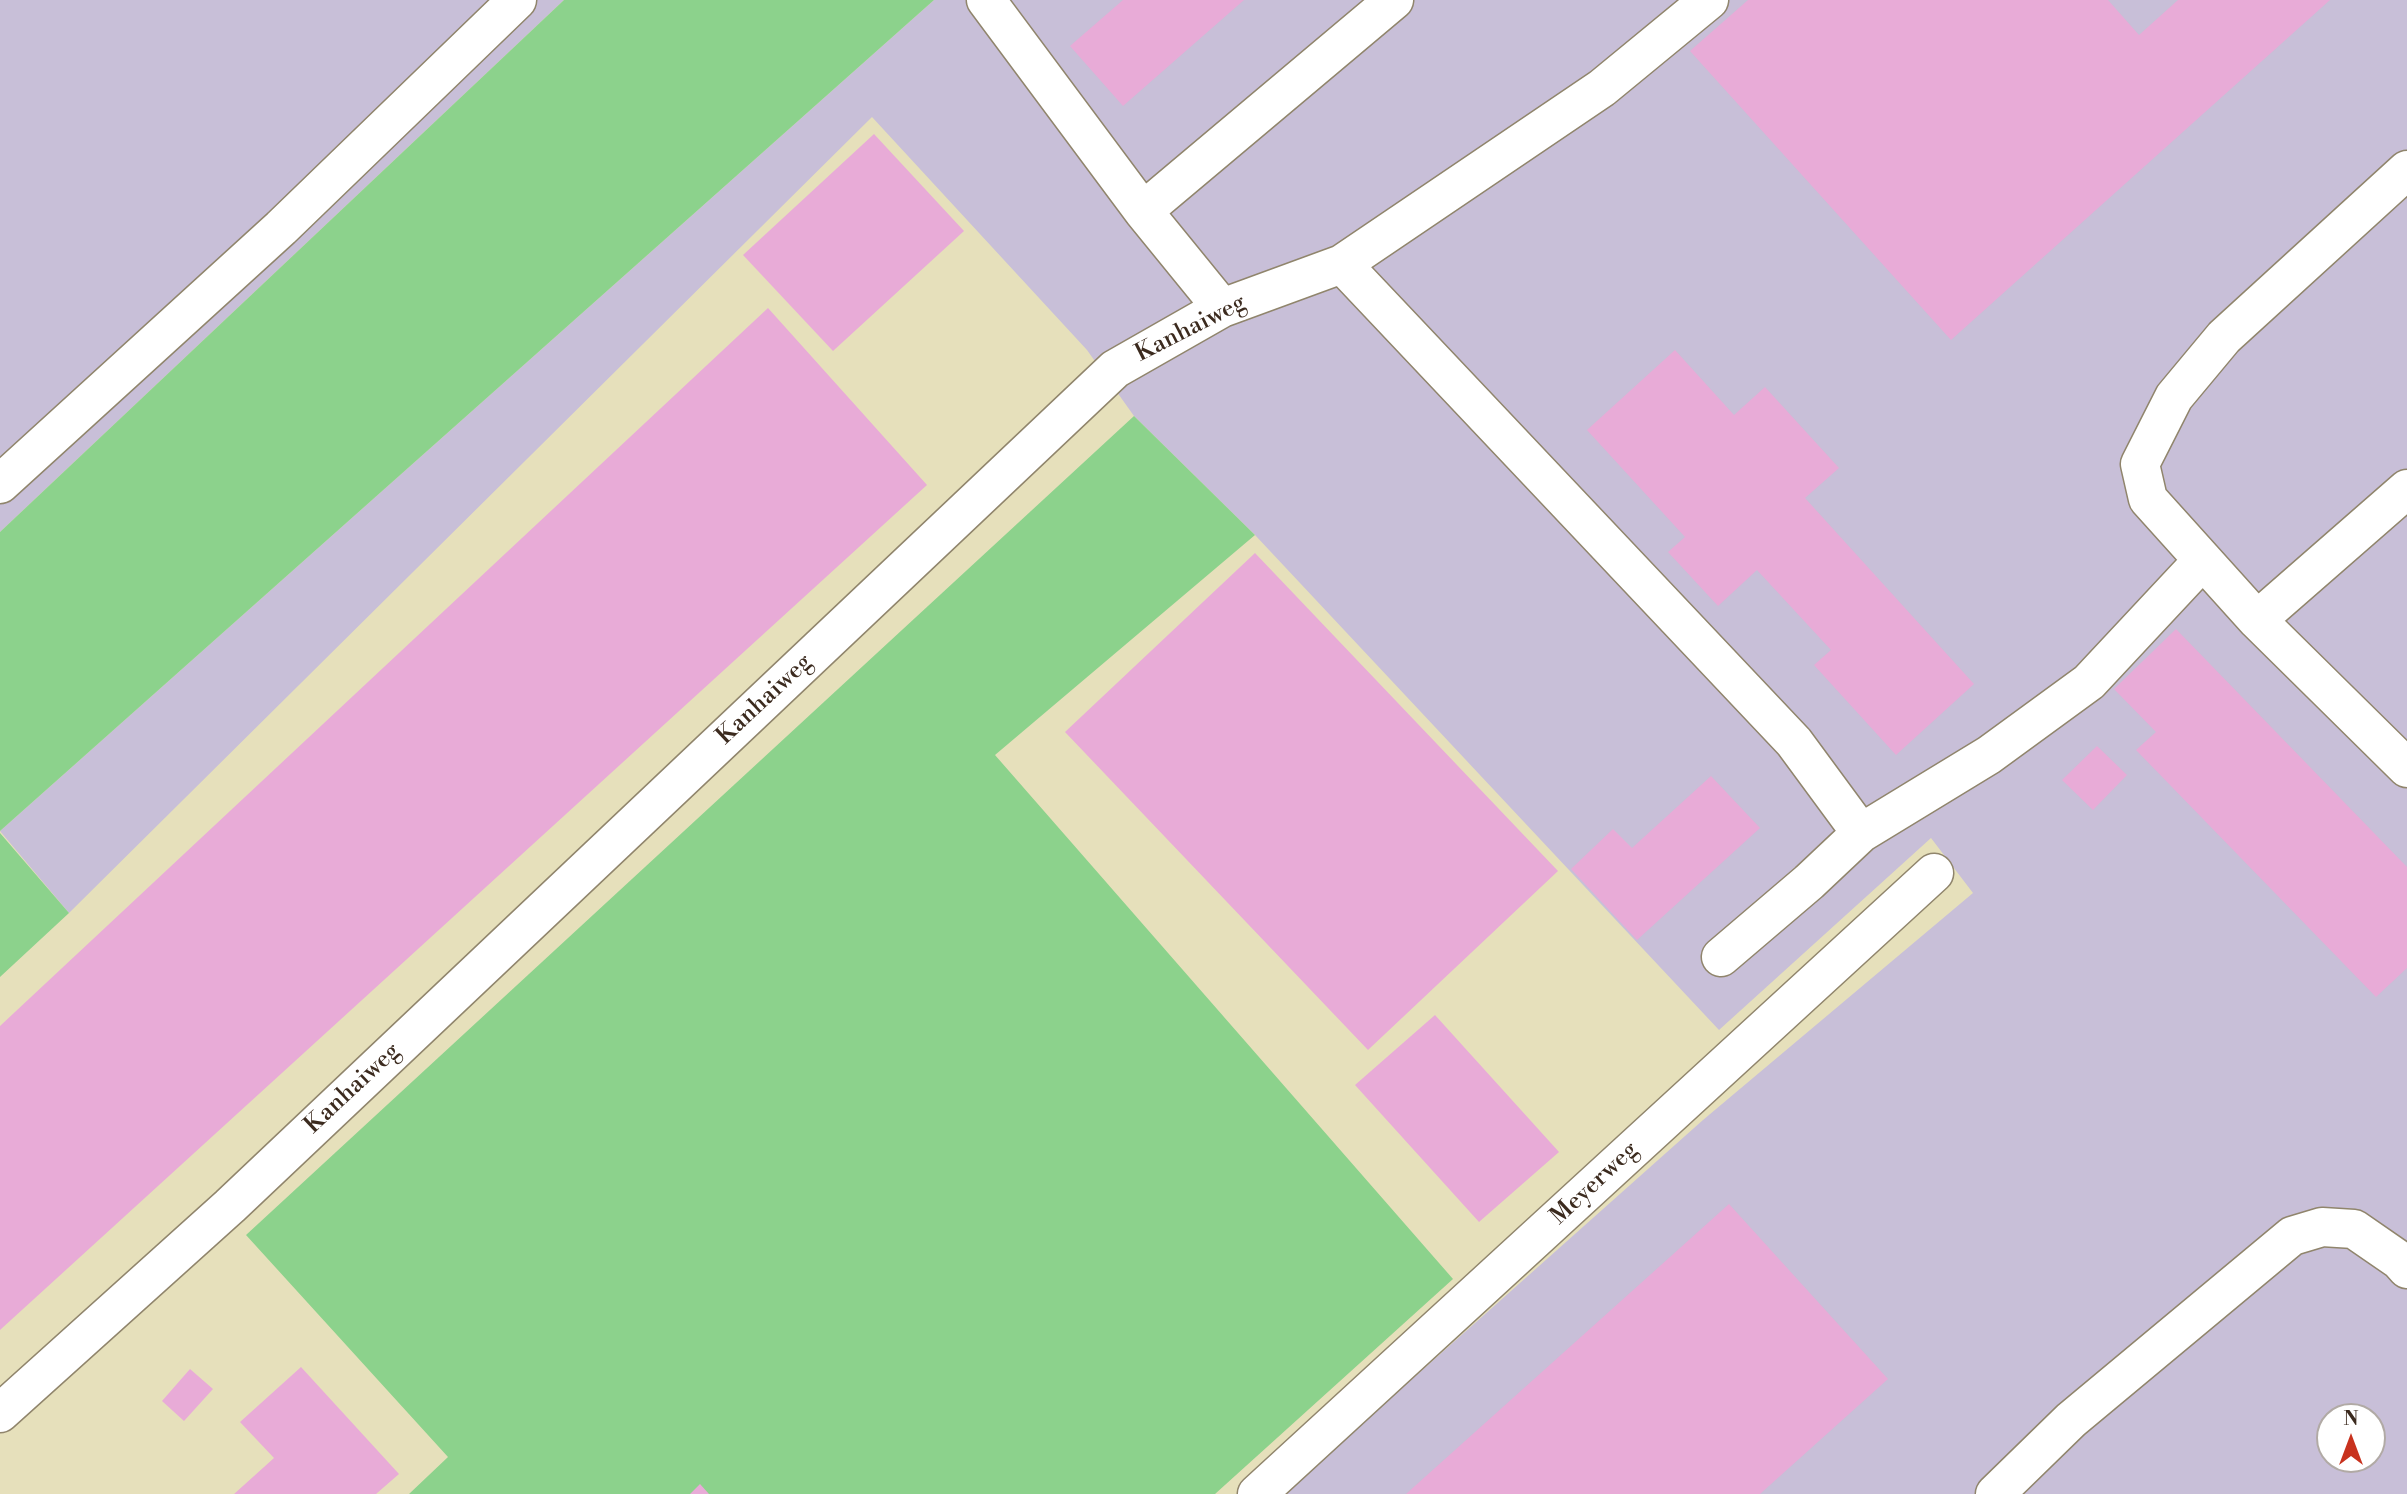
<!DOCTYPE html>
<style>
body{margin:0}
#map{position:relative;width:2407px;height:1494px;overflow:hidden;background:#e6e0bb;font-family:"Libre Bodoni",serif}
canvas{display:block}
.north{position:absolute;left:2316px;top:1403px;width:70px;height:70px;box-sizing:border-box;background:#fff;border:2px solid #b1aaa5;border-radius:50%;rotate:0deg;font-size:19px;font-weight:700;line-height:28px;text-align:center;color:#3b2a1e}
.north::after{content:'';display:block;margin:auto;width:24px;height:32px;background:#c8321e;clip-path:polygon(50% 0,100% 100%,50% 72%,0 100%)}
</style>
<div id="map">
<canvas width="2407" height="1494"></canvas>
<div class="north">N</div>
</div>
<script>
const ctx = document.querySelector('canvas').getContext('2d');
ctx.lineJoin = 'round';
function fillPath(path, color) {
  ctx.fillStyle = color;
  ctx.fill(path, 'evenodd');
}
function trace(path, color, width, dash) {
  ctx.strokeStyle = color;
  ctx.lineWidth = width;
  ctx.lineCap = dash ? 'butt' : 'round';
  ctx.setLineDash(dash || []);
  ctx.stroke(path);
}
function label(font, color, halo, rows, align = 'center') {
  ctx.font = font + ' "Libre Bodoni",serif';
  ctx.lineWidth = 5;
  ctx.setLineDash([]);
  ctx.textBaseline = 'middle';
  ctx.strokeStyle = halo;
  ctx.fillStyle = color;
  for (const [text, x, y, turn = 0] of rows) {
    ctx.save();
    ctx.translate(x, y);
    ctx.rotate((+turn || 0) * Math.PI / 180);
    ctx.textAlign = isNaN(turn) ? turn : align;
    if (halo) ctx.strokeText(text, 0, 0);
    ctx.fillText(text, 0, 0);
    ctx.restore();
  }
}
fillPath(new Path2D(`
 M0 0H564L0 532Z
 M934 0H2407V1494H1283L1703 1120 1973 893 1931 838 1719 1030 1255 535 1134 416 1087 350 872 117 69 913 0 831ZM2330 1417H2372V1459H2330Z`), '#c8bfd8');
fillPath(new Path2D(`
 M564 0H934L0 831V532Z
 M1134 416 1255 535 995 755 1453 1279 1215 1494H409L448 1457 246 1235Z
 M0 833 69 913 0 977Z`), '#8cd28c');
fillPath(new Path2D(`
 M1123 0H1244L1123 106 1070 46Z
 M1748 0H2108L2139 35 2178 0H2330L1951 340 1690 51Z
 M874 134 964 231 833 351 743 255Z
 M768 308 927 485 0 1330V1026Z
 M1675 350 1734 415 1765 387 1839 468 1805 498 1974 684 1896 755 1814 665 1831 650 1757 570 1718 606 1668 552 1685 537 1587 430Z
 M1255 553 1558 871 1368 1050 1065 732Z
 M2176 629 2407 867V968L2376 997 2136 750 2156 732 2114 689Z
 M2097 746 2127 775 2093 810 2062 780Z
 M1711 776 1760 828 1637 940 1571 869 1613 829 1632 848Z
 M1435 1015 1559 1152 1479 1222 1355 1085Z
 M1729 1204 1888 1379 1760 1494H1406Z
 M301 1367 399 1474 376 1494H234L274 1458 240 1422Z
 M190 1369 213 1389 184 1421 162 1401Z
 M700 1484 709 1494H690Z`), '#e8abd7');
const minor = new Path2D(`
 M986 0 1143 211 1222 308
 M2407 170 2224 337 2174 397 2140 464 2148 499 2257 620 2407 768
 M1143 211 1394 0
 M1342 264 1794 742 1861 833 1809 882 1721 957
 M0 484 281 228 517 0
 M2257 620 2407 489
 M1861 833 1989 755 2089 682 2203 560
 M0 1413 230 1206 1115 369 1222 308 1342 264 1602 88 1709 0
 M1257 1494 1934 873
 M1995 1494 2071 1420 2292 1236 2322 1227 2354 1229 2399 1260 2407 1269`);
trace(minor, '#90856c', 41);
trace(minor, '#fff', 38);
label('24px', '#3b2a1e', '#fff', [
 ["Kanhaiweg",1191,329,-27],
 ["Kanhaiweg",765,700,-43],
 ["Kanhaiweg",353,1089,-43],
 ["Meyerweg",1595,1184,-43]
]);
</script>
